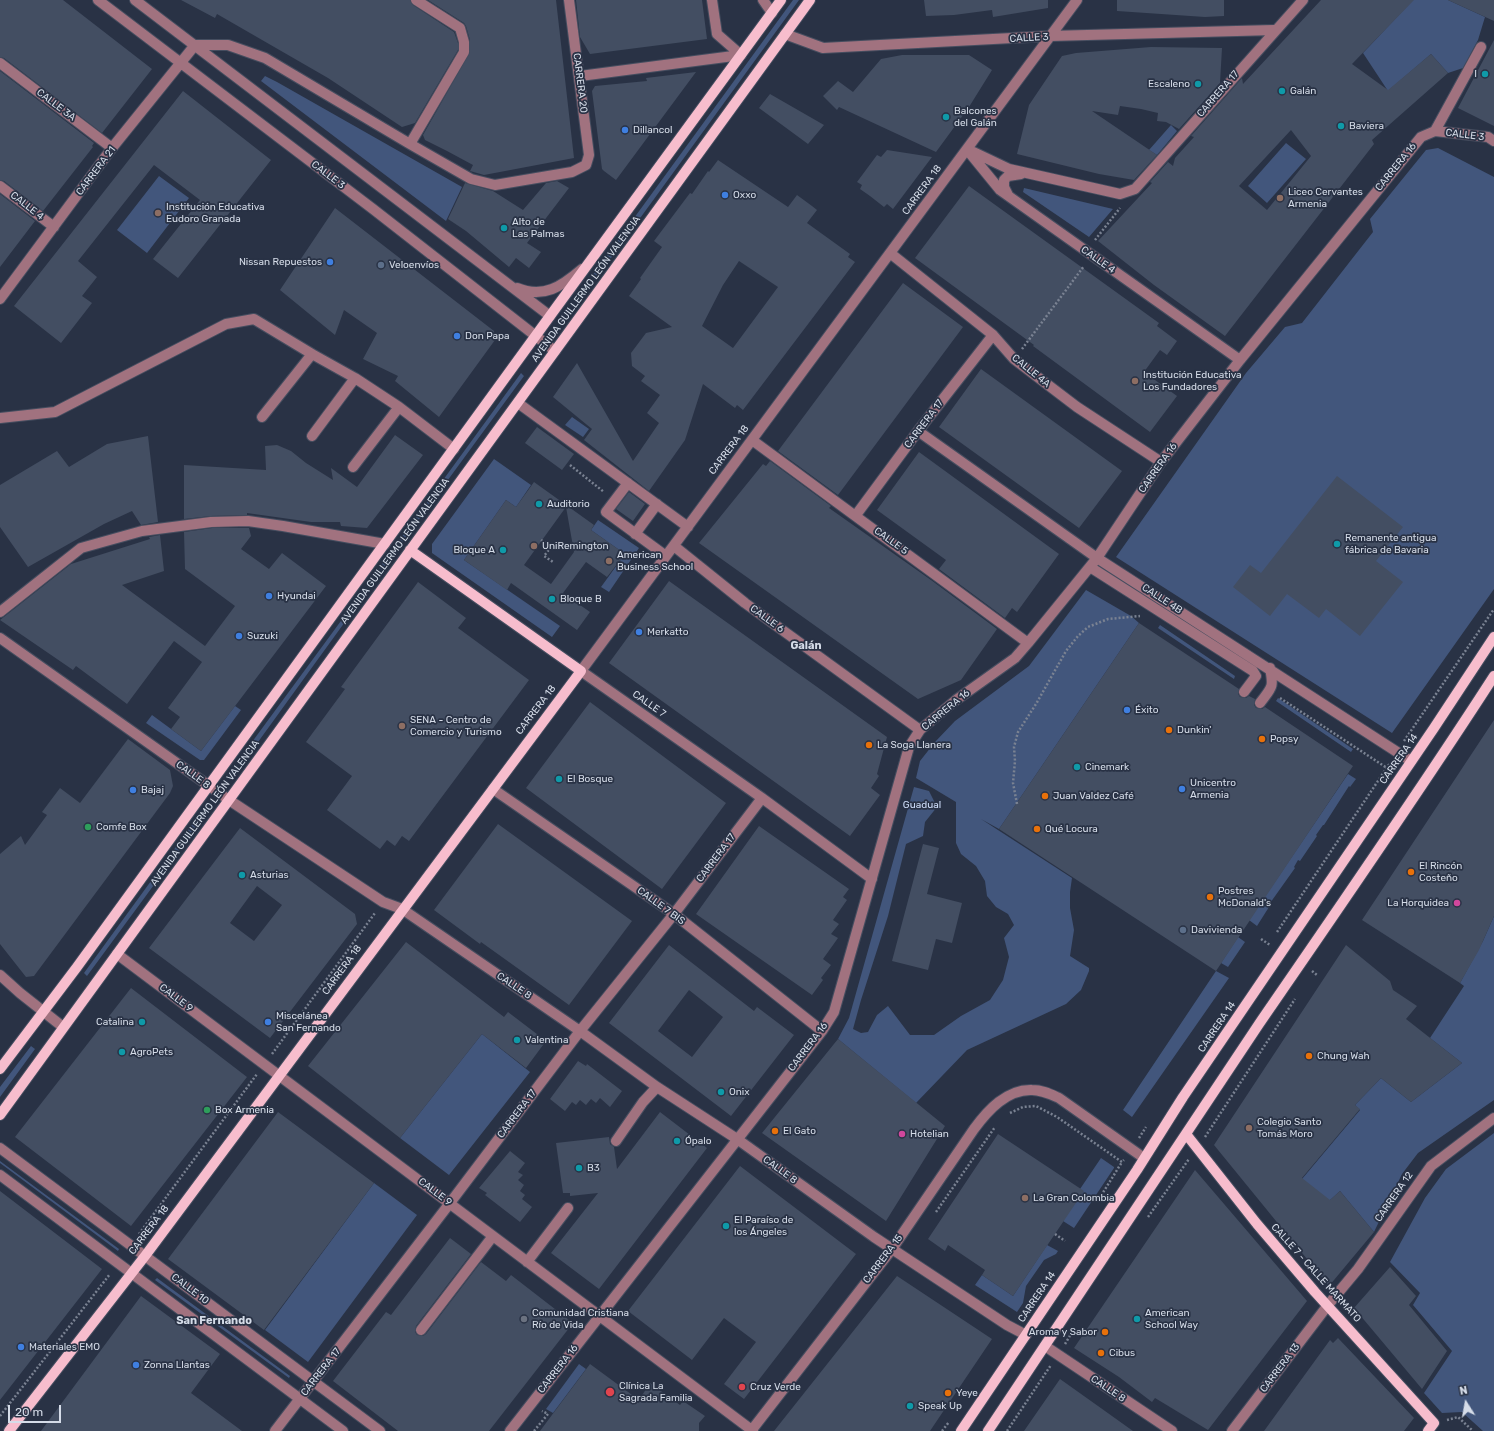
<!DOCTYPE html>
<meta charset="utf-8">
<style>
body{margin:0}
#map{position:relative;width:1494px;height:1431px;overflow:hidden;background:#293245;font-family:Rubik,sans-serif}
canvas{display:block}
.north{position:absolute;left:1446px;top:1383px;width:40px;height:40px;-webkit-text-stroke:3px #293245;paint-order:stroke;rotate:349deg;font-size:11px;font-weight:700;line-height:16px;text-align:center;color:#d5dce8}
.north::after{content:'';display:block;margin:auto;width:14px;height:18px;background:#d5dce8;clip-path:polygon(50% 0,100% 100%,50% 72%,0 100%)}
.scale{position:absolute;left:8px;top:1405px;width:53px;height:18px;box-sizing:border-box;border:2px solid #d5dce8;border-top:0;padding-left:5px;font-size:12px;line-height:14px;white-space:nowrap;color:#d5dce8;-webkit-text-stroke:3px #293245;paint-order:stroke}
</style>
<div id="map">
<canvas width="1494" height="1431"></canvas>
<div class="north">N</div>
<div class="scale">20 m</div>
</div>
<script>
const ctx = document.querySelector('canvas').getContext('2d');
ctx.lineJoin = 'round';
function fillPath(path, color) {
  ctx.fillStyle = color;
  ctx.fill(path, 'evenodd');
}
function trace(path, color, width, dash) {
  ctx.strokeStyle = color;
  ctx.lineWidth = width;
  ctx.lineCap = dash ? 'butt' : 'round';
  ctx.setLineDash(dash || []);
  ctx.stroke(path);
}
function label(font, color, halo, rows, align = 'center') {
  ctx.font = font + ' Rubik,sans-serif';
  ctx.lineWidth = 3.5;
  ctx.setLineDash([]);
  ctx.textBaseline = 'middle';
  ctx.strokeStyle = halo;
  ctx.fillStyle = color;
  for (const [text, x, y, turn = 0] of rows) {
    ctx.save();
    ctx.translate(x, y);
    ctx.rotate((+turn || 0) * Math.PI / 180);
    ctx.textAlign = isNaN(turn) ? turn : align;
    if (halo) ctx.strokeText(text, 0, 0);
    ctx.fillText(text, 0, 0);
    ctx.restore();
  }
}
fillPath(new Path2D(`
 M793 0H799L595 280 591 277Z
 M1413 0H1448L1485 17 1478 40 1463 68 1448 73 1431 54 1388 91 1363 53Z
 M265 76 277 82 462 187 446 221 261 81Z
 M1171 125 1177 131 1157 155 1149 150Z
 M1286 143 1306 159 1267 203 1248 186Z
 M1438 148 1494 177V589L1392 733 1116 557 1246 373 1285 327 1302 323 1373 232 1370 219 1426 150Z
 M159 176 189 198 147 253 117 230Z
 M1024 188 1113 209 1089 237 1023 192Z
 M521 373 524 376 382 570 379 568Z
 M572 417 589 429 583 437 565 425Z
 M494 459 531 485 516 507 506 500 464 560 560 626 552 637 432 553V544Z
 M598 520 639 548 609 592 601 587 625 554 591 530Z
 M1086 590 1131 616 1139 623 999 829 981 819 1072 878 1070 892V908L1074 930 1070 956 1089 968V971L1081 990 1066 1004 967 1050 916 1103 838 1039 849 1018 914 787 929 791 937 807 925 822 923 836 906 844 888 916 861 1000 853 1029 861 1033 868 1032 877 1015 888 1006 910 1035H934L961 1016 990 1000 1003 980 1009 957 1004 938 1014 925 1008 914 996 907 987 896 985 881 976 866 961 854 956 843V802L916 778 920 761 935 742 955 721 1029 666Z
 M360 595 363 597 245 760 241 757Z
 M1160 625 1235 676 1234 679 1158 628Z
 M1278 698 1353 749 1351 752 1276 701Z
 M235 706 241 710 204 760H200L146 723 152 715 201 751Z
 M1348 774 1356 779 1350 787 1349 786 1324 825H1323L1316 835 1317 836 1300 861 1298 860 1294 867 1295 868 1268 906 1269 907 1257 926 1249 920Z
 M202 811 206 814 87 976 84 973Z
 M1494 916V1100L1418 1153 1402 1174 1374 1232 1340 1191 1328 1202 1302 1179 1360 1110 1355 1105 1381 1078 1411 1102 1462 1063 1430 1038 1464 986 1460 983 1483 941Z
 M1238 937 1245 942 1228 967 1221 963Z
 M1216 971 1229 978 1132 1117 1123 1110Z
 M482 1034 530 1072 449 1175 400 1138Z
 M31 1046 35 1049 0 1097V1087Z
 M1494 1133V1431H1483L1462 1412 1442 1413 1424 1393 1452 1351 1413 1305 1420 1293 1390 1262 1425 1198 1446 1169Z
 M1101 1158 1114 1167V1168L1074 1228 1063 1221 1080 1189Z
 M0 1161 119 1249 118 1251 0 1163Z
 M374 1183 417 1215 308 1362 265 1330Z
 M1047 1245 1058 1251 1056 1254 1044 1260 1026 1286 1023 1303 1017 1312 975 1285 982 1275 1013 1296Z
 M157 1278 290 1376 289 1378 155 1280Z
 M579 1364 586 1369 553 1413 546 1409Z`), '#42567c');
fillPath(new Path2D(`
 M0 0H63L152 69 102 133 4 58 0 57Z
 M181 0H410L413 5 454 32 458 43V50L415 123 402 127 328 78 217 14 215 18Z
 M428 0H556L574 158 484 175 470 171 473 165 447 151 425 140 423 135 470 52V40L466 26 464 23Z
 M576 0H702L707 39 590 54 580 37Z
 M924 0H1048V8L993 17 992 10 954 15 926 16Z
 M1117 0H1224V16L1205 17 1117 11Z
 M1321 0H1414L1352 64 1388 90 1431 54 1448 73 1372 140 1374 144 1225 336 1154 285 1098 241 1152 183 1150 182 1168 162 1173 166 1175 158 1194 137 1191 136 1242 78 1243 84ZM1291 130 1311 156 1267 210 1239 186Z
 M1448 0H1494V21Z
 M1494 40V126L1458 108Z
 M1151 47 1222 48 1220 83 1179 129 1166 122 1157 121 1158 113 1141 109 1120 106 1118 115 1092 111 1157 155 1134 180 1099 174 1017 154 1029 105 1062 56 1076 53Z
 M902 55H969L992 70 969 107 936 152 839 107 837 110 823 96 838 81 853 92 881 59Z
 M0 71 94 143 92 146 93 147 43 211 4 181 0 180Z
 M696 72 616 180 604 171 602 169 592 91 595 86 647 81 646 78Z
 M183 91 271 160 178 278 153 259 200 200 154 165 78 261 97 277 82 296 92 303 61 343 14 306Z
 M770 94 824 125 808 144 759 108Z
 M887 150 932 157 893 209 887 204 884 207 870 196 860 189 862 185 857 182 877 155 881 157Z
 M718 160 788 207 797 195 812 206 817 210 807 223 850 254 848 257 855 262 743 410 737 405 735 408 703 384 685 440 649 491 584 440 592 429 553 397 577 363 633 461 659 423 647 413 660 395 641 381 645 376 632 366 631 353 646 333 672 327 629 296 641 279 640 278 662 247 654 241 690 193 692 194 708 171 709 172ZM739 261 778 287 733 348 702 326 723 285Z
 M557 181 569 188 527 243 541 252 529 268 516 258 509 267 466 231 448 219 465 183 493 191 523 210 546 183Z
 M969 186 1159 323 1157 326 1177 341 1167 355 1160 350 1144 372 1177 396 1150 432 1033 346 1034 345 915 258Z
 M0 194 35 221 0 267Z
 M335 208 494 331 495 340 439 417 395 381 398 376 363 359 377 333 344 310 335 335 280 290Z
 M903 283 963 327 838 495 778 451Z
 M981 369 1122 471 1079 528 939 427Z
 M537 427 574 454 562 470 525 443Z
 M395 435 423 455 367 528 341 526 340 522H311L247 513V515L211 516 184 519V465L266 470 265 446 277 445 291 451 306 463 333 480 331 468 357 487Z
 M148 436 158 522 141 525 132 511 104 524 28 567 0 527V485L57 451 69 467 107 444Z
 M919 452 1059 554 1017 612 1012 608 1005 618 939 569 946 560 877 510Z
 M770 461 831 506 829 508 931 580 997 629 961 680 918 699 699 543 763 464 766 466Z
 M1337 476 1403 527 1376 561 1403 582 1360 636 1326 609 1319 618 1287 594 1270 616 1233 587 1250 565 1261 573Z
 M534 482 594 525 591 530 625 554 607 577 586 562 563 593 590 612 577 630 511 583 507 590 464 560 506 500 516 507ZM566 507 574 552 551 584 524 565Z
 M629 492 645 504 633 521 616 509Z
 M212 528H249L251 536 241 549 269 569 282 553 326 586 201 751 171 729 180 717 168 708 202 662 174 641 127 704 76 666 73 670 0 620 71 564 150 539 149 537 160 535 164 571 122 585 205 646 235 606 185 569 184 532Z
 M669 581 887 737 877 774 879 776 871 788 880 795 850 836 609 663Z
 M418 582 466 618 458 628 529 680 409 841 402 836 395 846 387 840 380 849 327 810 352 776 306 742 345 689 341 687Z
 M1139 623 1239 689 1238 694 1240 697 1246 698 1249 696 1255 699 1254 705 1256 708 1262 709 1265 707 1353 766 1216 971 999 829Z
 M590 702 726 803 662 889 526 788Z
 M1494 720V916L1479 950 1460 983 1362 920Z
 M128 739 170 770 173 786 170 793 34 976 26 977 0 944V854L21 836 25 845 47 815 42 812 60 788 80 803Z
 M498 824 632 921 569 1005 481 942 480 944 434 910Z
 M759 826 849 889 843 897 847 900 833 920 839 924 831 934 838 938 823 959 831 965 821 978 823 980 812 995 696 914Z
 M240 828 355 914 357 924 270 1038 149 948ZM257 886 282 905 254 941 230 923Z
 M923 844 939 848 927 894 962 903 952 943 936 939 928 970 892 961Z
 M406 942 504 1017 508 1012 546 1041 526 1068 482 1034 400 1138 308 1066Z
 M669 945 754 1011 757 1007 794 1035 731 1116 609 1023ZM689 990 723 1017 692 1057 658 1031Z
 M1346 945 1390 981 1393 990 1417 1006 1406 1019 1462 1063 1411 1102 1381 1078 1355 1105 1360 1109 1302 1178 1330 1200 1340 1191 1374 1232 1329 1286 1214 1145Z
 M131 988 247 1077 131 1226 15 1137Z
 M838 1039 945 1126 886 1221 762 1133Z
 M578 1061 586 1066 587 1064 622 1091 610 1107 600 1098 596 1103 591 1099 586 1105 580 1100 576 1105 572 1102 565 1111 550 1099Z
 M278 1112 374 1183 264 1330 168 1259Z
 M660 1112 707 1148 599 1289 551 1253 598 1193 570 1196V1193H563L556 1143 609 1137 610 1144 614 1147 617 1169Z
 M998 1134 1084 1191 1013 1296 982 1275 985 1270 948 1245 945 1251 928 1239Z
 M510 1151 525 1163 518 1172 523 1175 518 1180 524 1185 520 1191 525 1195 522 1199 532 1207 520 1222 485 1195 487 1193 479 1188Z
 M740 1166 856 1254 744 1399 724 1384 756 1342 724 1318 692 1360 628 1311Z
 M1195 1170 1307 1301 1208 1430 1155 1398 1152 1402 1119 1377 1074 1348Z
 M0 1191 102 1269 0 1400Z
 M450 1238 471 1254 416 1326 415 1332 417 1335 423 1336 426 1334 481 1262 506 1281 511 1275 573 1323 489 1431H398L333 1381 386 1312 391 1315Z
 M1390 1267 1416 1296 1409 1305 1447 1351 1422 1389 1354 1308Z
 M897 1276 992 1339 930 1431H774Z
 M141 1296 220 1354 191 1393 242 1431H41Z
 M1338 1338 1414 1418 1404 1431H1264L1330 1340 1333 1343Z
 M590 1364 639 1400 650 1383 680 1405 683 1401 705 1416 699 1423V1431H540Z
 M1060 1379 1098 1406 1133 1431H1024Z`), '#434e62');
const minor = new Path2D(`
 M98 0 373 209 555 351
 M135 0 550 316
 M712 0 717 34 741 55
 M763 0 772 13
 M785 34 823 48 1050 36 1274 30
 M0 63 112 148
 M580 76 741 55
 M1435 131 1481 47
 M410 144 464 52V42L460 28 416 0
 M967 149 1009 169 1120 194 1135 189 1303 0
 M969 152 1000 190 1240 360
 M0 186 54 227
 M1008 195 1004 187V180L1008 176 1021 174
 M890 253 993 335 1014 359 1077 407 1161 462
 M517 288C544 299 562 286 582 269
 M0 299 112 148 195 45H228L265 58 410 144 471 179 495 185 572 172 586 165 589 155 569 0
 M518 403 688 527
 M262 417 312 354
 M0 418 55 412 226 324 254 319 312 354 355 378 399 407 454 449
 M918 431 1097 558 1411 761
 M312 436 355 378
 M752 440 1028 643
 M353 467 399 407
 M628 483 606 512 666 556
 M856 515 918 431 993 335
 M635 534 657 504
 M674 546 745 603 920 730
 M1090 567 1253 671 1256 676 1244 692
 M0 612 81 548 142 531 211 522 248 521 283 526 385 544
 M0 638 229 800 383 902 402 909 580 1031 657 1087 737 1139 874 1237 1007 1325 1026 1335
 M1260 703C1272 687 1274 688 1270 668
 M493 789 674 914 822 1031
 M872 879 762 798 581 671 1077 0
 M117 954 753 1431
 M0 975 20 993 63 1027
 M616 1141 643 1102 657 1087
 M0 1148 380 1431
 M0 1175 343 1431
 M527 1262 568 1208
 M421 1330 493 1236
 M1045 1346 1172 1431
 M275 1431 450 1203 580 1031 674 914 762 798
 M510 1431 822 1031 834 1012 909 747 920 730 956 700 1015 658 1028 643 1097 558 1161 462 1240 360 1421 137 1435 131 1488 137 1494 141
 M751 1431 892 1249 974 1129C988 1110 1007 1089 1032 1090 1042 1090 1050 1094 1059 1098L1144 1158
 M1232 1431 1328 1305 1358 1269 1431 1166 1494 1118`);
const major = new Path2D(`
 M0 1069 77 967 550 316 781 0
 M0 1115 810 0
 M1186 1134 1257 1224 1315 1292 1434 1423 1428 1431
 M9 1431 145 1256 581 671 410 550
 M961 1431 1137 1170 1183 1097 1434 728 1494 637
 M988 1431C1078 1295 1168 1159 1259 1024 1338 909 1418 794 1494 676`);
trace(minor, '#454d5f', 12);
trace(major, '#454d5f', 12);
trace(new Path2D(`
 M1095 240 1120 208
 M1022 349 1084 266
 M570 465 604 492
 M541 540 551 547 544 556 553 562
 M1280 698 1387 768
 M1404 741 1494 609
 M1017 804 1013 783 1015 761 1014 747 1018 732 1036 704 1066 651 1078 636 1088 627 1108 619 1140 616
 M1277 932 1390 763
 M1261 939 1270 945
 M1312 971 1317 975
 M272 1054 375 913
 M1010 1113 1023 1107 1036 1106 1057 1117 1122 1162 1124 1160
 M1205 1137 1295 999
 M1139 1138 1146 1127
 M1099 1199 1122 1162
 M936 1212 995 1127
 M1148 1217 1189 1159
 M139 1234 257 1074
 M1055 1234 1065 1241
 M1065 1344 1074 1329
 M0 1416 110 1274
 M1447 1420 1458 1417 1473 1431
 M534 1431 548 1414 542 1411
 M942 1431 949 1422
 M1007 1431 1051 1365`), '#7a8292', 2.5, [2, 2]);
trace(minor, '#a1727f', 10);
trace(major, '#f7bdcd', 10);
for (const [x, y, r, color] of [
 [1485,74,4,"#0f9aa8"],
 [1198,84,4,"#0f9aa8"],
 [1282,91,4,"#0f9aa8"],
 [946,117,4,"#0f9aa8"],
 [1341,126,4,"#0f9aa8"],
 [625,130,4,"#3f7fe0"],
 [725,195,4,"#3f7fe0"],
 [1280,198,4,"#8d6e63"],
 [158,213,4,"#8d6e63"],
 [504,228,4,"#0f9aa8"],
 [330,262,4,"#3f7fe0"],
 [381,265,4,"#5c6f8a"],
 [457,336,4,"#3f7fe0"],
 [1135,381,4,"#8d6e63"],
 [539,504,4,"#0f9aa8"],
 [1337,544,4,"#0f9aa8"],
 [534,546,4,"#8d6e63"],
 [503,550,4,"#0f9aa8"],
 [609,561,4,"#8d6e63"],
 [269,596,4,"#3f7fe0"],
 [552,599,4,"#0f9aa8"],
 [639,632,4,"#3f7fe0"],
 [239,636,4,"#3f7fe0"],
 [1127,710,4,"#3f7fe0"],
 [402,726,4,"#8d6e63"],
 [1169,730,4,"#e8710a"],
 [1262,739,4,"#e8710a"],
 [869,745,4,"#e8710a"],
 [1077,767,4,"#0f9aa8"],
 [559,779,4,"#0f9aa8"],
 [1182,789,4,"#3f7fe0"],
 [133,790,4,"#3f7fe0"],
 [1045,796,4,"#e8710a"],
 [88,827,4,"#2e9e5b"],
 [1037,829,4,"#e8710a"],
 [1411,872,4,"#e8710a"],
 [242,875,4,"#0f9aa8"],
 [1210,897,4,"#e8710a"],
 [1457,903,4,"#d1479c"],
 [1183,930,4,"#5c6f8a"],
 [142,1022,4,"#0f9aa8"],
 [268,1022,4,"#3f7fe0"],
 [517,1040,4,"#0f9aa8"],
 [122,1052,4,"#0f9aa8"],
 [1309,1056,4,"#e8710a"],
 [721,1092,4,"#0f9aa8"],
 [207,1110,4,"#2e9e5b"],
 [1249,1128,4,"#8d6e63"],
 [775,1131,4,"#e8710a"],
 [902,1134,4,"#d1479c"],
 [677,1141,4,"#0f9aa8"],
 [579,1168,4,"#0f9aa8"],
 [1025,1198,4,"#8d6e63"],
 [726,1226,4,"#0f9aa8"],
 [524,1319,4,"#6b7280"],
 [1137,1319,4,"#0f9aa8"],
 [1105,1332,4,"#e8710a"],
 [21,1347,4,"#3f7fe0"],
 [1101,1353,4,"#e8710a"],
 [136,1365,4,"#3f7fe0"],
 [742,1387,4,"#e0444e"],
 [610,1392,5,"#e0444e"],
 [948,1393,4,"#e8710a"],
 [910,1406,4,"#0f9aa8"]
]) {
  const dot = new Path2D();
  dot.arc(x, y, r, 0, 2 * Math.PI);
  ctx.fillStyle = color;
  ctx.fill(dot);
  trace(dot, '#293245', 1.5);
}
label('10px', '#d5dce8', '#293245', [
 ["CALLE 3",1029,38,-3],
 ["CARRERA 20",580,83,83],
 ["CARRERA 17",1218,94,-49],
 ["CALLE 3A",56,105,37],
 ["CALLE 3",1465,135,7],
 ["CARRERA 16",1396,167,-51],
 ["CARRERA 21",96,171,-53],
 ["CALLE 3",328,175,37],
 ["CARRERA 18",922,190,-54],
 ["CALLE 4",27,206,38],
 ["CALLE 4",1098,260,35],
 ["AVENIDA GUILLERMO LEÓN VALENCIA",586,289,-54],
 ["CALLE 4A",1031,371,39],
 ["CARRERA 17",924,424,-53],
 ["CARRERA 18",729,450,-53],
 ["CARRERA 16",1158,468,-55],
 ["CALLE 5",891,541,36],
 ["AVENIDA GUILLERMO LEÓN VALENCIA",395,551,-54],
 ["CALLE 4B",1162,599,33],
 ["CALLE 6",767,619,36],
 ["CALLE 7",649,704,35],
 ["CARRERA 18",536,710,-53],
 ["CARRERA 16",946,710,-39],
 ["CARRERA 14",1399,759,-55],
 ["CALLE 8",193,775,36],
 ["AVENIDA GUILLERMO LEÓN VALENCIA",205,813,-54],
 ["CARRERA 17",716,858,-53],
 ["CALLE 7 BIS",661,906,36],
 ["CARRERA 18",342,970,-54],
 ["CALLE 8",514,986,34],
 ["CALLE 9",176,998,37],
 ["CARRERA 14",1217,1027,-56],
 ["CARRERA 16",808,1047,-53],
 ["CARRERA 17",517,1114,-53],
 ["CALLE 8",780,1170,36],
 ["CALLE 9",435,1192,37],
 ["CARRERA 12",1394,1197,-55],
 ["CARRERA 18",149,1230,-53],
 ["CARRERA 15",883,1259,-53],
 ["CALLE 7 - CALLE MARMATO",1316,1273,48],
 ["CALLE 10",190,1289,37],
 ["CARRERA 14",1037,1297,-56],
 ["CARRERA 13",1280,1368,-53],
 ["CARRERA 16",558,1369,-52],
 ["CARRERA 17",321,1372,-52],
 ["CALLE 8",1108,1389,34]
]);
label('10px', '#d5dce8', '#293245', [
 ["I",1477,74,"right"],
 ["Escaleno",1190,84,"right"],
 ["Galán",1290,91],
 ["Balcones",954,111],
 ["del Galán",954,123],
 ["Baviera",1349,126],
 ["Dillancol",633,130],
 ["Liceo Cervantes",1288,192],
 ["Armenia",1288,204],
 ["Oxxo",733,195],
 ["Institución Educativa",166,207],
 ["Eudoro Granada",166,219],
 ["Alto de",512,222],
 ["Las Palmas",512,234],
 ["Nissan Repuestos",322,262,"right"],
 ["Veloenvíos",389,265],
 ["Don Papa",465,336],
 ["Institución Educativa",1143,375],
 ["Los Fundadores",1143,387],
 ["Auditorio",547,504],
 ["Remanente antigua",1345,538],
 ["fábrica de Bavaria",1345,550],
 ["UniRemington",542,546],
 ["Bloque A",495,550,"right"],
 ["American",617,555],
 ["Business School",617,567],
 ["Hyundai",277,596],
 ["Bloque B",560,599],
 ["Merkatto",647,632],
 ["Suzuki",247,636],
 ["Éxito",1135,710],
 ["SENA - Centro de",410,720],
 ["Comercio y Turismo",410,732],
 ["Dunkin'",1177,730],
 ["Popsy",1270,739],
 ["La Soga Llanera",877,745],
 ["Cinemark",1085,767],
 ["El Bosque",567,779],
 ["Unicentro",1190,783],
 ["Armenia",1190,795],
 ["Bajaj",141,790],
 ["Juan Valdez Café",1053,796],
 ["Comfe Box",96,827],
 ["Qué Locura",1045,829],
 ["El Rincón",1419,866],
 ["Costeño",1419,878],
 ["Asturias",250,875],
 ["Postres",1218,891],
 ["McDonald's",1218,903],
 ["La Horquidea",1449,903,"right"],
 ["Davivienda",1191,930],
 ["Miscelánea",276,1016],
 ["San Fernando",276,1028],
 ["Catalina",134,1022,"right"],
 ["Valentina",525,1040],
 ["AgroPets",130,1052],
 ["Chung Wah",1317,1056],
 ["Onix",729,1092],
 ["Box Armenia",215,1110],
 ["Colegio Santo",1257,1122],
 ["Tomás Moro",1257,1134],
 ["El Gato",783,1131],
 ["Hotelian",910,1134],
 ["Ópalo",685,1141],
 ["B3",587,1168],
 ["La Gran Colombia",1033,1198],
 ["El Paraíso de",734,1220],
 ["los Ángeles",734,1232],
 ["Comunidad Cristiana",532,1313],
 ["Río de Vida",532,1325],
 ["American",1145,1313],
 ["School Way",1145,1325],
 ["Aroma y Sabor",1097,1332,"right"],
 ["Materiales EMO",29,1347],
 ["Cibus",1109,1353],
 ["Zonna Llantas",144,1365],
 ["Clínica La",619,1386],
 ["Sagrada Familia",619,1398],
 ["Cruz Verde",750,1387],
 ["Yeye",956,1393],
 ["Speak Up",918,1406]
], 'left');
label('10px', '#cddcf8', '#293245', [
 ["Guadual",922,805]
]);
label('bold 11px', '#d5dce8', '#293245', [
 ["Galán",806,646],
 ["San Fernando",214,1321]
]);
</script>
